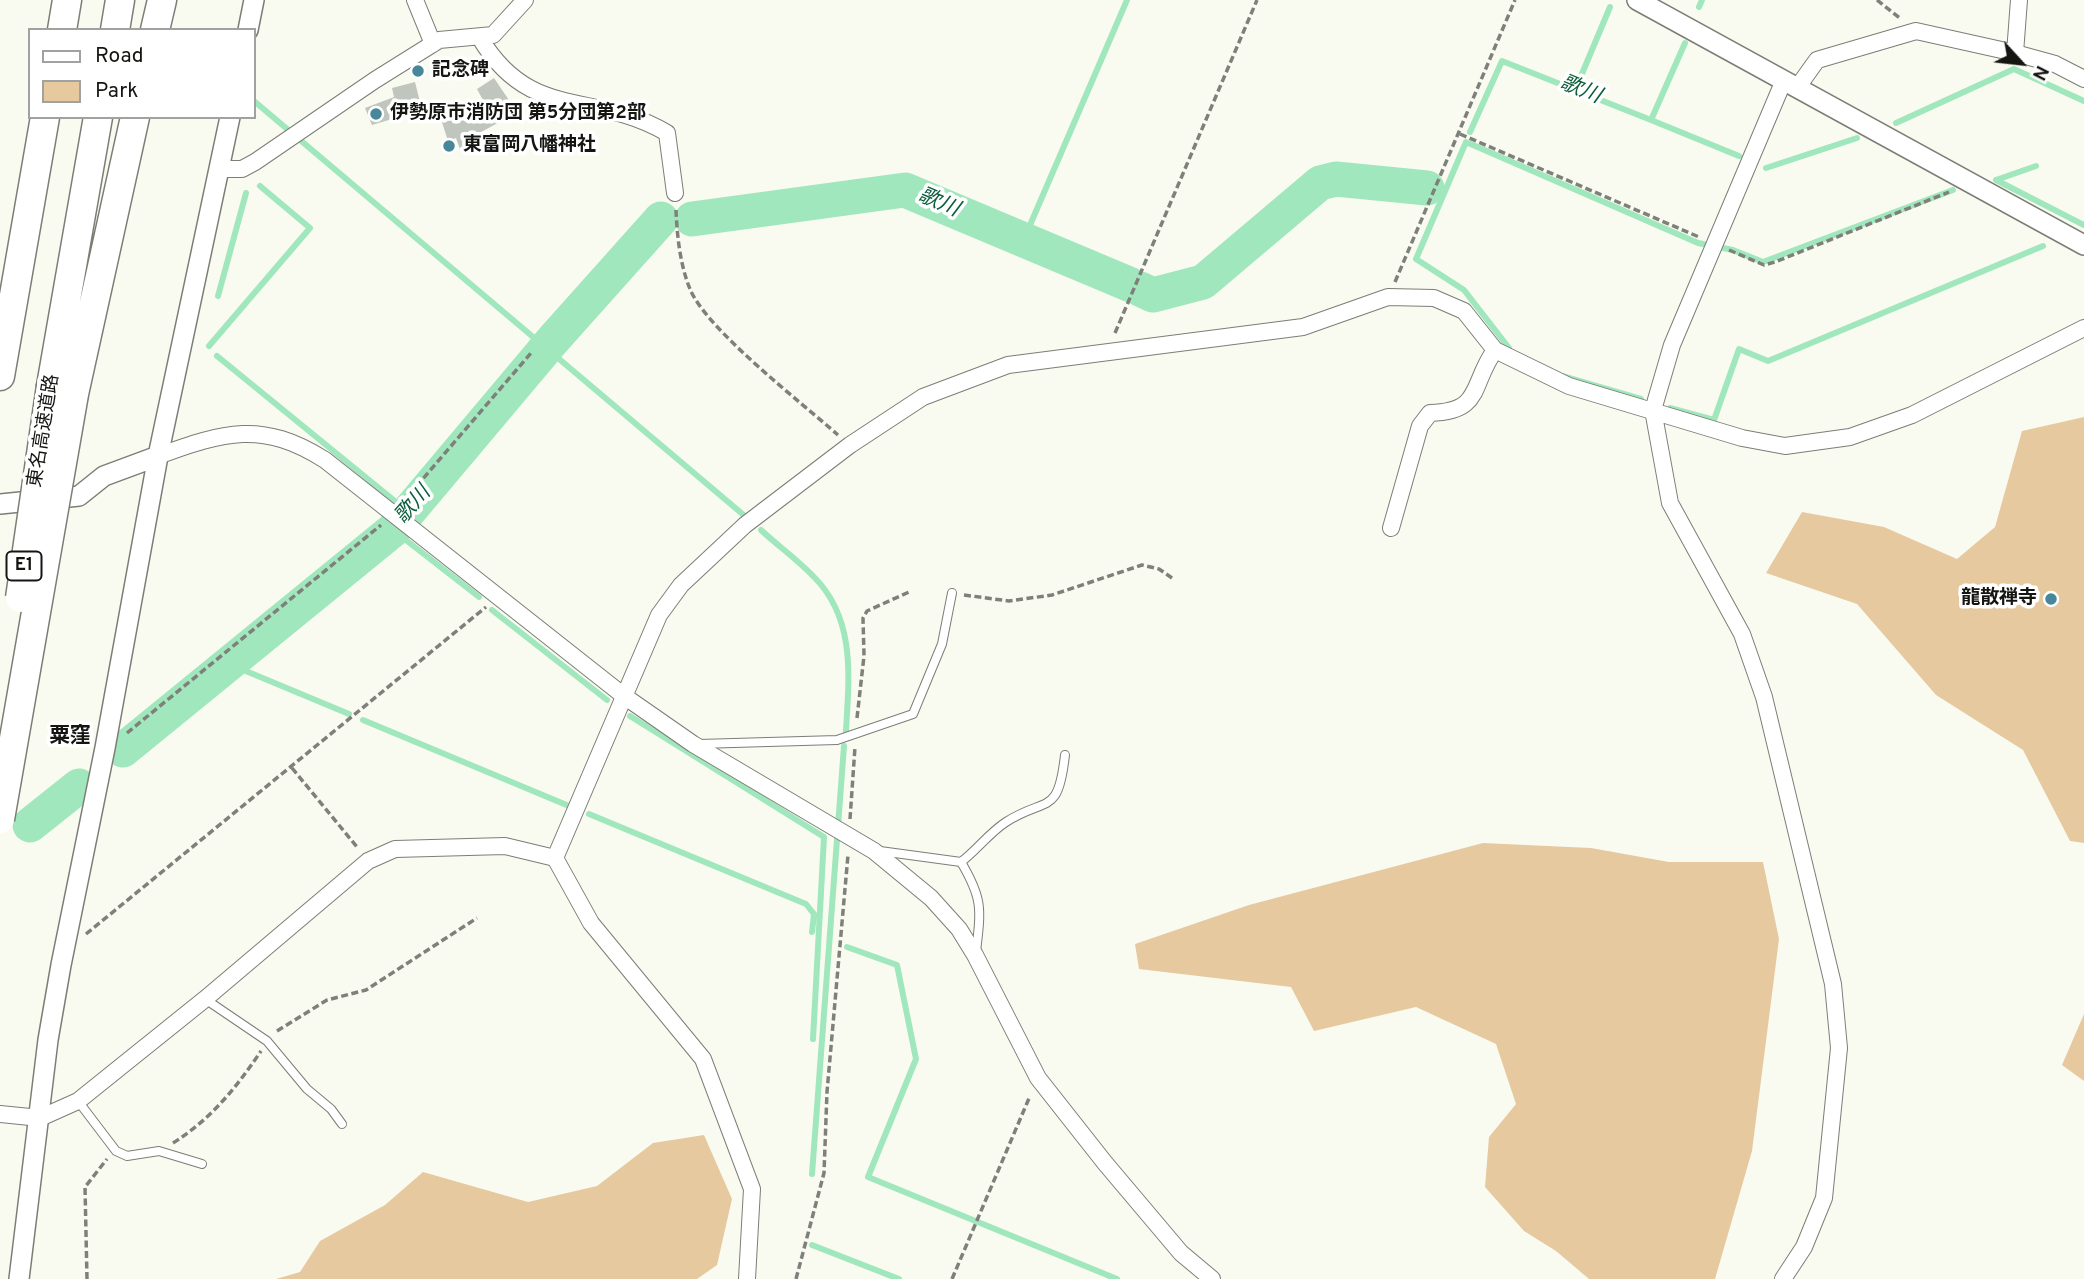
<!DOCTYPE html>
<meta charset="utf-8">
<style>
body{margin:0}
#map{position:relative;width:2084px;height:1279px;overflow:hidden;background:#f9fbf1;font-family:Overpass,sans-serif}
canvas{display:block}
.legend{position:absolute;left:28px;top:28px;width:228px;height:91px;box-sizing:border-box;background:#fff;border:2px solid #a1a2a0;margin:0;padding:9px 12px;list-style:none;font-size:21px;color:#151612}
.legend li{display:flex;align-items:center;gap:14px;height:35px}
.legend b{width:35px;border:2px solid #a1a2a0}
.north{position:absolute;left:1986px;top:28px;width:70px;height:70px;-webkit-text-stroke:5px #fff;paint-order:stroke;rotate:117deg;font-size:19px;font-weight:700;line-height:28px;text-align:center;color:#151612}
.north::after{content:'';display:block;margin:auto;width:24px;height:32px;background:#151612;clip-path:polygon(50% 0,100% 100%,50% 72%,0 100%)}
</style>
<div id="map">
<canvas width="2084" height="1279"></canvas>
<ul class="legend">
<li><b style="height:9px;background:#fff"></b>Road</li>
<li><b style="height:19px;background:#e7c9a0"></b>Park</li>
</ul>
<div class="north">N</div>
</div>
<script>
const ctx = document.querySelector('canvas').getContext('2d');
ctx.lineJoin = 'round';
function fillPath(path, color) {
  ctx.fillStyle = color;
  ctx.fill(path, 'evenodd');
}
function trace(path, color, width, dash) {
  ctx.strokeStyle = color;
  ctx.lineWidth = width;
  ctx.lineCap = dash ? 'butt' : 'round';
  ctx.setLineDash(dash || []);
  ctx.stroke(path);
}
function label(font, color, halo, rows, align = 'center') {
  ctx.font = font + ' Overpass,"Noto Sans JP",sans-serif';
  ctx.lineWidth = 7;
  ctx.setLineDash([]);
  ctx.textBaseline = 'middle';
  ctx.strokeStyle = halo;
  ctx.fillStyle = color;
  for (const [text, x, y, turn = 0] of rows) {
    ctx.save();
    ctx.translate(x, y);
    ctx.rotate((+turn || 0) * Math.PI / 180);
    ctx.textAlign = isNaN(turn) ? turn : align;
    if (halo) ctx.strokeText(text, 0, 0);
    ctx.fillText(text, 0, 0);
    ctx.restore();
  }
}
fillPath(new Path2D(`
 M2084 417V843L2070 841 2023 750 1936 695 1857 604 1766 573 1802 512 1884 527 1957 559 1995 527 2022 431Z
 M1483 843 1591 848 1669 862H1763L1779 939 1752 1151 1715 1279H1589L1556 1251 1524 1231 1485 1187 1489 1137 1516 1104 1496 1044 1416 1007 1314 1031 1291 987 1139 969 1135 944 1249 905Z
 M2084 1014V1081L2062 1065Z
 M704 1135 732 1199 717 1265 697 1279H276L300 1272 320 1241 385 1205 423 1172 528 1202 597 1186 653 1143Z`), '#e7c9a0');
trace(new Path2D(`
 M1699 7 1702 0
 M1576 88 1610 7
 M254 101 746 517
 M1651 120 1739 156
 M1896 123 2014 69 2084 101
 M1470 132 1502 61 1651 120 1685 43
 M1766 168 1857 138
 M1996 180 2084 225
 M1996 180 2036 166
 M1024 239 1127 0
 M218 296 246 193
 M209 346 310 228 260 186
 M1509 348 1464 290 1416 259 1466 142 1698 243 1733 250 1763 262 1953 190
 M217 356 396 502
 M1562 376 1641 399
 M1670 408 1714 420 1739 349 1768 361 2043 246
 M393 530 479 597
 M761 530C778 546 798 560 814 577 856 619 849 677 846 731
 M492 610 607 700
 M229 664 349 714
 M630 716 824 837 813 1039
 M363 720 569 806
 M589 814 806 904 814 914 812 932
 M847 947 897 965 916 1059 868 1177 1117 1279
 M812 1174 844 746
 M812 1245 899 1279`), '#a1e7bd', 6);
trace(new Path2D(`
 M692 219 905 190 1131 285
 M1140 289 1153 295 1203 282 1320 183 1336 179 1427 188
 M123 750 393 530 552 341 661 219
 M30 825 79 786`), '#a1e7bd', 35);
fillPath(new Path2D(`
 M494 78 515 109 505 114 507 118 472 137 476 147 461 152 456 138 448 141 440 116 484 102 477 89Z
 M415 82 422 110 372 125 365 108 394 97 392 88Z`), '#c0c6be');
const service = new Path2D(`
 M699 744 837 740 913 714 942 644 952 593
 M880 851 961 862C977 850 989 833 1006 822 1047 796 1058 817 1065 755
 M961 862C983 899 981 909 976 952
 M205 999 267 1041 307 1089 331 1109 342 1124
 M78 1101 116 1151 127 1156 159 1151 202 1164`);
const minor = new Path2D(`
 M415 0 433 44
 M480 38C531 123 595 90 667 133L675 193
 M2015 53 2019 0
 M1797 88 1817 60 1916 31 2015 53 2055 64 2084 79
 M220 169H242L255 162 375 80 439 40 493 35 525 0
 M158 456C224 432 262 420 325 460L624 696 693 744 874 851 931 898 959 929 975 955 1038 1078 1105 1163 1181 1253 1212 1279
 M1391 528 1420 426 1430 413C1483 412 1470 385 1495 350
 M0 1114 40 1118 78 1101 205 999 368 861 395 849 505 846 555 858
 M747 1279 752 1189 703 1059 591 923 555 858 659 615 681 585 745 525 850 445 923 397 1008 365 1303 327 1388 297 1434 298 1464 311 1495 350 1569 386 1742 438 1785 446 1850 437 1912 415 2084 328
 M1783 1279 1804 1247 1824 1198 1839 1048 1833 984 1764 697 1742 634 1670 503 1653 410 1672 345 1784 80`);
const tertiary = new Path2D(`
 M1637 0 2084 245
 M248 30 254 0
 M0 504 79 496 104 476 158 456
 M19 1279 48 1040 61 965 105 748 158 456 230 117`);
const motorway = new Path2D(`
 M62 30 67 0
 M115 30 120 0
 M155 30 162 0
 M0 376 45 117
 M51 386 98 117
 M74 394 135 117`);
trace(service, '#7c7e76', 10);
trace(minor, '#7c7e76', 18);
trace(tertiary, '#7c7e76', 22);
trace(motorway, '#7c7e76', 31);
trace(new Path2D(`
 M1877 0 1901 19
 M1460 134 1699 237
 M676 210C677 235 680 265 690 289 706 329 802 403 838 435
 M1729 250 1764 265 1775 262 1949 192
 M1395 282 1515 0
 M1115 333 1257 0
 M403 502 531 353
 M964 595 1009 601 1052 595 1142 565 1159 569 1172 578
 M857 718 864 656 863 618 867 611 909 592
 M127 733 381 525
 M292 768 357 847
 M850 819 855 747
 M86 934 486 607
 M277 1031 327 1000 366 990 477 918
 M173 1143C211 1119 236 1088 261 1051
 M87 1279 85 1187 107 1159
 M796 1279 824 1173 827 1092 848 855
 M952 1279 1030 1096`), '#7f807a', 3.5, [7, 3.5]);
trace(service, '#fff', 8);
trace(minor, '#fff', 16);
trace(tertiary, '#fff', 19);
trace(motorway, '#fff', 28);
const motorwayBridge = new Path2D(`
 M20 598 51 386
 M0 819 74 394`);
trace(motorwayBridge, '#7c7e76', 31, []);
trace(motorwayBridge, '#fff', 28);
for (const [x, y, r, color] of [
 [418,71,7,"#468799"],
 [376,114,7,"#468799"],
 [449,146,7,"#468799"],
 [2051,599,7,"#468799"]
]) {
  const dot = new Path2D();
  dot.arc(x, y, r, 0, 2 * Math.PI);
  ctx.fillStyle = color;
  ctx.fill(dot);
  trace(dot, '#fff', 2.5);
}
for (const [x, y, w] of [
 [24,566,35]
]) {
  const box = new Path2D();
  box.roundRect(x - w / 2, y - 14.5, w, 29, 5);
  ctx.fillStyle = '#fff';
  ctx.fill(box);
  trace(box, '#151612', 2);
}
label('bold 18px', '#151612', null, [
 ["E1",24,566]
]);
label('bold 19px', '#151612', '#fff', [
 ["記念碑",432,71],
 ["伊勢原市消防団 第5分団第2部",390,114],
 ["東富岡八幡神社",463,146],
 ["龍散禅寺",2037,599,"right"]
], 'left');
label('19px', '#151612', '#fff', [
 ["東名高速道路",45,431,-81]
]);
label('italic 21px', '#0a5e39', '#fff', [
 ["歌川",1580,91,22],
 ["歌川",938,204,23],
 ["歌川",414,506,-49]
]);
label('bold 21px', '#151612', '#fff', [
 ["粟窪",70,738]
]);
</script>
